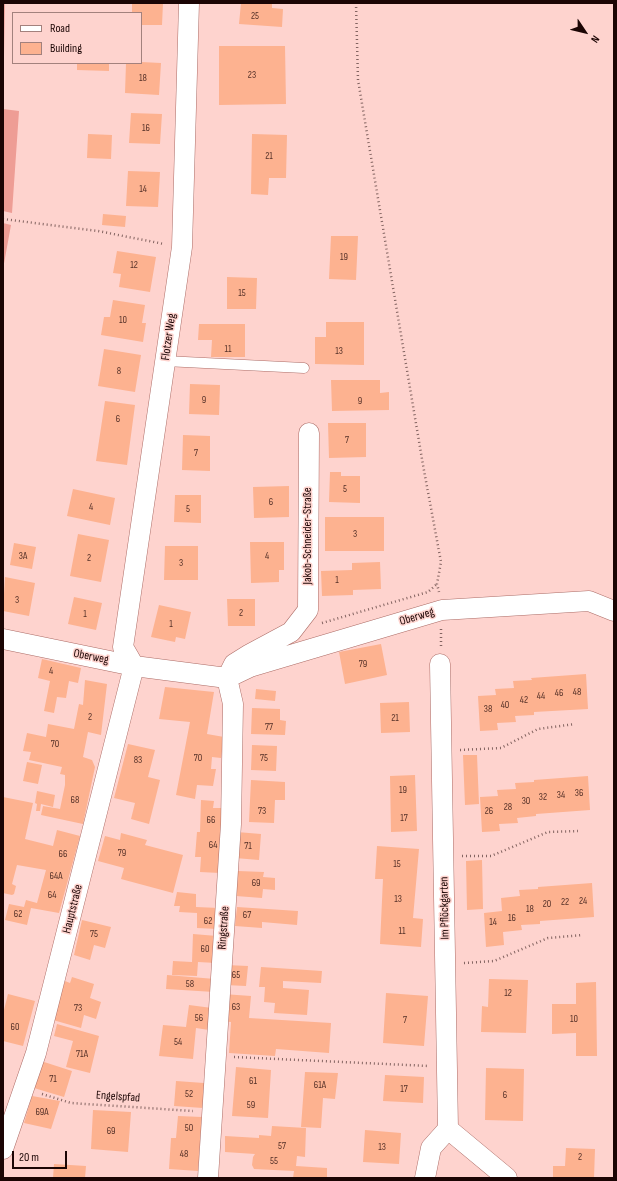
<!DOCTYPE html>
<meta charset="utf-8">
<style>
body{margin:0}
#map{position:relative;width:617px;height:1181px;overflow:hidden;background:#fed3ce;font-family:"Sofia Sans Condensed",sans-serif}
canvas{display:block}
.frame{position:absolute;inset:0;border:4px solid #1b0504;pointer-events:none}
.legend{position:absolute;left:12px;top:12px;width:130px;height:52px;box-sizing:border-box;background:#fed3ce;border:1px solid #a3817d;margin:0;padding:5px 7px;list-style:none;font-size:12px;color:#1b0504}
.legend li{display:flex;align-items:center;gap:8px;height:20px}
.legend b{width:20px;border:1px solid #a3817d}
.north{position:absolute;left:565px;top:12px;width:40px;height:40px;-webkit-text-stroke:3px #fed3ce;paint-order:stroke;rotate:125deg;font-size:11px;font-weight:700;line-height:16px;text-align:center;color:#1b0504}
.north::after{content:'';display:block;margin:auto;width:14px;height:18px;background:#1b0504;clip-path:polygon(50% 0,100% 100%,50% 72%,0 100%)}
.scale{position:absolute;left:12px;top:1151px;width:55px;height:18px;box-sizing:border-box;border:2px solid #1b0504;border-top:0;padding-left:5px;font-size:12px;line-height:14px;white-space:nowrap;color:#1b0504;-webkit-text-stroke:3px #fed3ce;paint-order:stroke}
</style>
<div id="map">
<canvas width="617" height="1181"></canvas>
<div class="frame"></div>
<ul class="legend">
<li><b style="height:5px;background:#fff"></b>Road</li>
<li><b style="height:11px;background:#fdb290"></b>Building</li>
</ul>
<div class="north">N</div>
<div class="scale">20 m</div>
</div>
<script>
const ctx = document.querySelector('canvas').getContext('2d');
ctx.lineJoin = 'round';
function fillPath(path, color) {
  ctx.fillStyle = color;
  ctx.fill(path, 'evenodd');
}
function trace(path, color, width, dash) {
  ctx.strokeStyle = color;
  ctx.lineWidth = width;
  ctx.lineCap = dash ? 'butt' : 'round';
  ctx.setLineDash(dash || []);
  ctx.stroke(path);
}
function label(font, color, halo, rows, align = 'center') {
  ctx.font = font + ' "Sofia Sans Condensed",sans-serif';
  ctx.lineWidth = 3;
  ctx.setLineDash([]);
  ctx.textBaseline = 'middle';
  ctx.strokeStyle = halo;
  ctx.fillStyle = color;
  for (const [text, x, y, turn = 0] of rows) {
    ctx.save();
    ctx.translate(x, y);
    ctx.rotate((+turn || 0) * Math.PI / 180);
    ctx.textAlign = isNaN(turn) ? turn : align;
    if (halo) ctx.strokeText(text, 0, 0);
    ctx.fillText(text, 0, 0);
    ctx.restore();
  }
}
fillPath(new Path2D(`
 M3 3H5L3 109 19 111 12 213 3 211Z
 M3 223 11 225 3 269Z`), '#ee9d95');
fillPath(new Path2D(`
 M132 3H163L162 25H141V13H132Z
 M241 3H272V8L283 9 282 27 239 24Z
 M219 46H285L286 104 219 105Z
 M141 62 161 63 159 95 125 93 126 63Z
 M77 63H109V71L77 70Z
 M131 113 162 114 160 144 129 143Z
 M88 134 112 135 111 159 87 158Z
 M252 134 287 135 286 178H269L268 195 251 194Z
 M128 171 160 172 158 207 126 206Z
 M103 214 126 216 125 227 102 225Z
 M331 236H358L356 280 329 279Z
 M117 251 156 257 150 292 119 287 121 274 113 273Z
 M227 277 257 278 256 309H227Z
 M113 300 145 305 142 323H146L143 342 101 335 104 317H110Z
 M326 322H364V365L315 364V337H326Z
 M199 324H245V357H211L212 340H198Z
 M104 349 141 355 135 392 98 386Z
 M331 380H380V393L389 392V410L332 411Z
 M190 384 220 385 219 415 189 414Z
 M105 401 135 405 127 465 96 461Z
 M328 423H366V457L329 458Z
 M183 435 210 436V471L182 470Z
 M330 472H341V476H360V503L329 502Z
 M289 486V517L254 518 253 487Z
 M73 489 115 498 110 525 67 516Z
 M175 495H201V523L174 522Z
 M325 517H384V551H325Z
 M78 534 109 540 101 582 70 576Z
 M250 542H284V570H279V582L251 583Z
 M14 543 36 547 32 569 10 565Z
 M165 546H198V580H164Z
 M380 562 381 589 353 590V595L322 596 321 571 352 570V563Z
 M5 577 35 583 29 616 3 611Z
 M74 597 102 603 96 630 68 624Z
 M227 599H255V626H228Z
 M159 605 191 612 185 639 176 637 175 642 151 637Z
 M381 644 387 675 345 684 339 652Z
 M42 659 81 668 78 683 69 681 66 698 57 697 54 713 44 711 50 681 38 678Z
 M586 674 588 709 534 712V715L515 716 516 722 497 723 498 730 480 731 478 696 496 695 495 689 514 688 513 681 532 680 531 678Z
 M85 680 107 684 101 735 88 732 83 757 92 760 95 767 83 824 41 815 43 806 60 809 65 785V775L60 774 62 767 29 760 31 752 23 751 27 733 46 737 48 724 74 729 79 704 83 705Z
 M165 687 214 692 207 734 224 737 221 758 212 757 211 769H216L213 786 197 785 195 799 176 795 190 722 159 719Z
 M256 689 276 691 275 701 255 699Z
 M409 702 410 732 381 733 380 703Z
 M252 708 280 709V720L286 721 285 735 251 734Z
 M128 744 155 750 148 777 160 780 149 824 131 819 135 803 114 798Z
 M252 745 277 746 276 771 251 770Z
 M463 755H477L479 804 465 805Z
 M27 762 42 765 38 784 23 781Z
 M415 775 417 831 391 832 390 776Z
 M588 776 590 810 536 814V816L517 818 518 823 499 824 500 831 482 832 480 797 498 796 497 790 516 789 515 783 534 782V780Z
 M251 780 285 782V800H275L274 823 249 822Z
 M37 791 55 795 53 807 41 804 40 811H36L37 804 35 803Z
 M3 797 33 803 25 839 53 846 57 830 80 836 59 913 31 908 27 925 5 920 9 904 24 907 26 900 37 903 46 870 17 865 12 884 16 886 14 894 12 895 3 893Z
 M201 800 214 801 213 808H223L220 873 200 872 201 857H195L197 832H200Z
 M237 832 261 834 259 860 235 858Z
 M121 833 147 840 145 845 183 855 173 893 121 879 124 868 98 861 105 836 120 840Z
 M377 846 419 849 413 918 423 919 421 947 380 944 383 879H375Z
 M482 860 483 909 467 910 466 861Z
 M238 871 264 872 263 877 275 878V890L263 889 262 898 236 896Z
 M592 883 594 917 540 921V924L521 925 522 930 503 932 504 945 486 947 484 913 502 911 501 898 520 896 519 890 538 889V887Z
 M177 892 196 894V907L219 908 218 929 197 928V913L179 912 180 906H174Z
 M237 907 298 911 297 925 262 922V928L235 926Z
 M82 920 111 927 105 948 94 945 90 960 74 955Z
 M193 934 217 936 216 963 198 962 197 976 172 975 173 961 192 962Z
 M226 965 248 966 246 986 225 985Z
 M261 967 322 971 321 983 283 981V988L309 990 307 1015 274 1013 275 1003 264 1002 265 987H259Z
 M167 975 215 979 214 992 166 989Z
 M72 977 94 984 90 998 101 1002 96 1019 84 1015 81 1028 53 1020 65 981 70 983Z
 M489 979 528 980 526 1033 481 1032 482 1006 488 1007Z
 M596 982 597 1056H576V1033L552 1034V1004H576V983Z
 M386 993 428 996 424 1046 383 1043Z
 M8 994 35 1001 23 1046 3 1041V1014Z
 M223 994 251 996 249 1018 331 1023 329 1053 276 1049 275 1056 229 1053 231 1022 221 1021Z
 M189 1005 212 1008 209 1030 196 1028 193 1059 159 1056 163 1025 186 1027Z
 M57 1024 99 1036 90 1073 66 1067 73 1041 54 1036Z
 M41 1061 72 1071 64 1097 34 1088Z
 M236 1067 271 1070 268 1118 232 1116Z
 M486 1068 524 1069 523 1121 485 1120Z
 M305 1072 338 1073 335 1099 323 1098 321 1128 301 1127Z
 M385 1075 424 1077 423 1103 383 1101Z
 M176 1081 204 1083 203 1108 174 1106Z
 M32 1096 60 1101 51 1129 24 1123Z
 M93 1110 131 1112 128 1152 91 1149Z
 M178 1116 202 1117 198 1171 169 1169 171 1138H176Z
 M272 1126 306 1128 305 1157 297 1156 296 1166 327 1168V1178H293L294 1171 254 1169 252 1165 253 1157 255 1154 225 1152V1136L259 1138V1135L271 1136Z
 M365 1130 401 1133 399 1164 363 1162Z
 M566 1148 595 1149 594 1178H553V1166H565Z
 M54 1164 86 1166 85 1178H53Z`), '#fdb290');
const lane = new Path2D(`
 M165 361 304 368`);
const street = new Path2D(`
 M3 639 134 666 227 678 250 667 442 610 589 601 614 611
 M440 664 448 1129 507 1178
 M3 1149 36 1053 134 666 123 647 182 247 189 3
 M208 1178 231 824 233 704 227 678 234 664 250 654 291 632 308 610 309 433
 M425 1178 431 1148 448 1129`);
trace(lane, '#ac6c66', 11);
trace(street, '#ac6c66', 21);
trace(new Path2D(`
 M356 3 358 80 423 465 441 562 437 584 439 592
 M3 219 98 231 164 244
 M322 623 428 592 437 584
 M441 646V629
 M460 750 501 748 538 729 575 724
 M462 856H491L548 832 578 831
 M464 963 494 961 548 938 583 935
 M234 1057 429 1066
 M42 1094 71 1103 193 1111`), '#836461', 2.5, [1, 3]);
trace(lane, '#fff', 10);
trace(street, '#fff', 20);
label('10px', '#543027', null, [
 ["25",255,16],
 ["23",252,75],
 ["18",143,78],
 ["16",146,128],
 ["21",269,156],
 ["14",143,189],
 ["19",344,257],
 ["12",134,265],
 ["15",242,293],
 ["10",123,320],
 ["11",228,349],
 ["13",339,351],
 ["8",119,371],
 ["9",204,400],
 ["9",360,401],
 ["6",118,419],
 ["7",347,440],
 ["7",196,453],
 ["5",345,489],
 ["6",271,502],
 ["4",91,507],
 ["5",188,509],
 ["3",355,534],
 ["3A",23,556],
 ["4",267,556],
 ["2",89,558],
 ["3",181,563],
 ["1",337,580],
 ["3",17,600],
 ["2",241,613],
 ["1",85,614],
 ["1",171,624],
 ["79",363,664],
 ["4",51,671],
 ["48",577,692],
 ["46",559,693],
 ["44",541,696],
 ["42",524,700],
 ["40",505,705],
 ["38",488,709],
 ["2",90,717],
 ["21",395,718],
 ["77",269,727],
 ["70",55,744],
 ["70",198,758],
 ["75",264,758],
 ["83",138,760],
 ["19",403,790],
 ["36",579,793],
 ["34",561,795],
 ["32",543,797],
 ["68",75,800],
 ["30",526,801],
 ["28",508,807],
 ["73",262,811],
 ["26",489,811],
 ["17",404,818],
 ["66",211,820],
 ["64",213,845],
 ["71",248,846],
 ["79",122,853],
 ["66",63,854],
 ["15",397,864],
 ["64A",56,876],
 ["69",256,883],
 ["64",52,895],
 ["13",398,899],
 ["24",583,901],
 ["22",565,902],
 ["20",547,904],
 ["18",530,909],
 ["62",18,914],
 ["67",247,915],
 ["16",512,918],
 ["62",208,921],
 ["14",493,922],
 ["11",402,931],
 ["75",94,934],
 ["60",205,949],
 ["65",236,975],
 ["58",190,984],
 ["12",508,993],
 ["63",236,1007],
 ["73",78,1008],
 ["56",199,1018],
 ["10",574,1019],
 ["7",405,1020],
 ["60",15,1027],
 ["54",178,1042],
 ["71A",82,1054],
 ["71",53,1079],
 ["61",253,1081],
 ["61A",320,1085],
 ["17",404,1089],
 ["52",189,1094],
 ["6",505,1095],
 ["59",251,1105],
 ["69A",42,1112],
 ["50",189,1128],
 ["69",111,1131],
 ["57",282,1146],
 ["13",382,1147],
 ["48",184,1154],
 ["2",580,1157],
 ["55",274,1161]
]);
label('12px', '#1b0504', '#fed3ce', [
 ["Flotzer Weg",169,337,-82],
 ["Jakob-Schneider-Straße",308,536,-90],
 ["Oberweg",417,617,-17],
 ["Oberweg",91,657,11],
 ["Im Pflöckgarten",445,908,-91],
 ["Hauptstraße",73,909,-76],
 ["Ringstraße",224,928,-86],
 ["Engelspfad",118,1097,4]
]);
</script>
